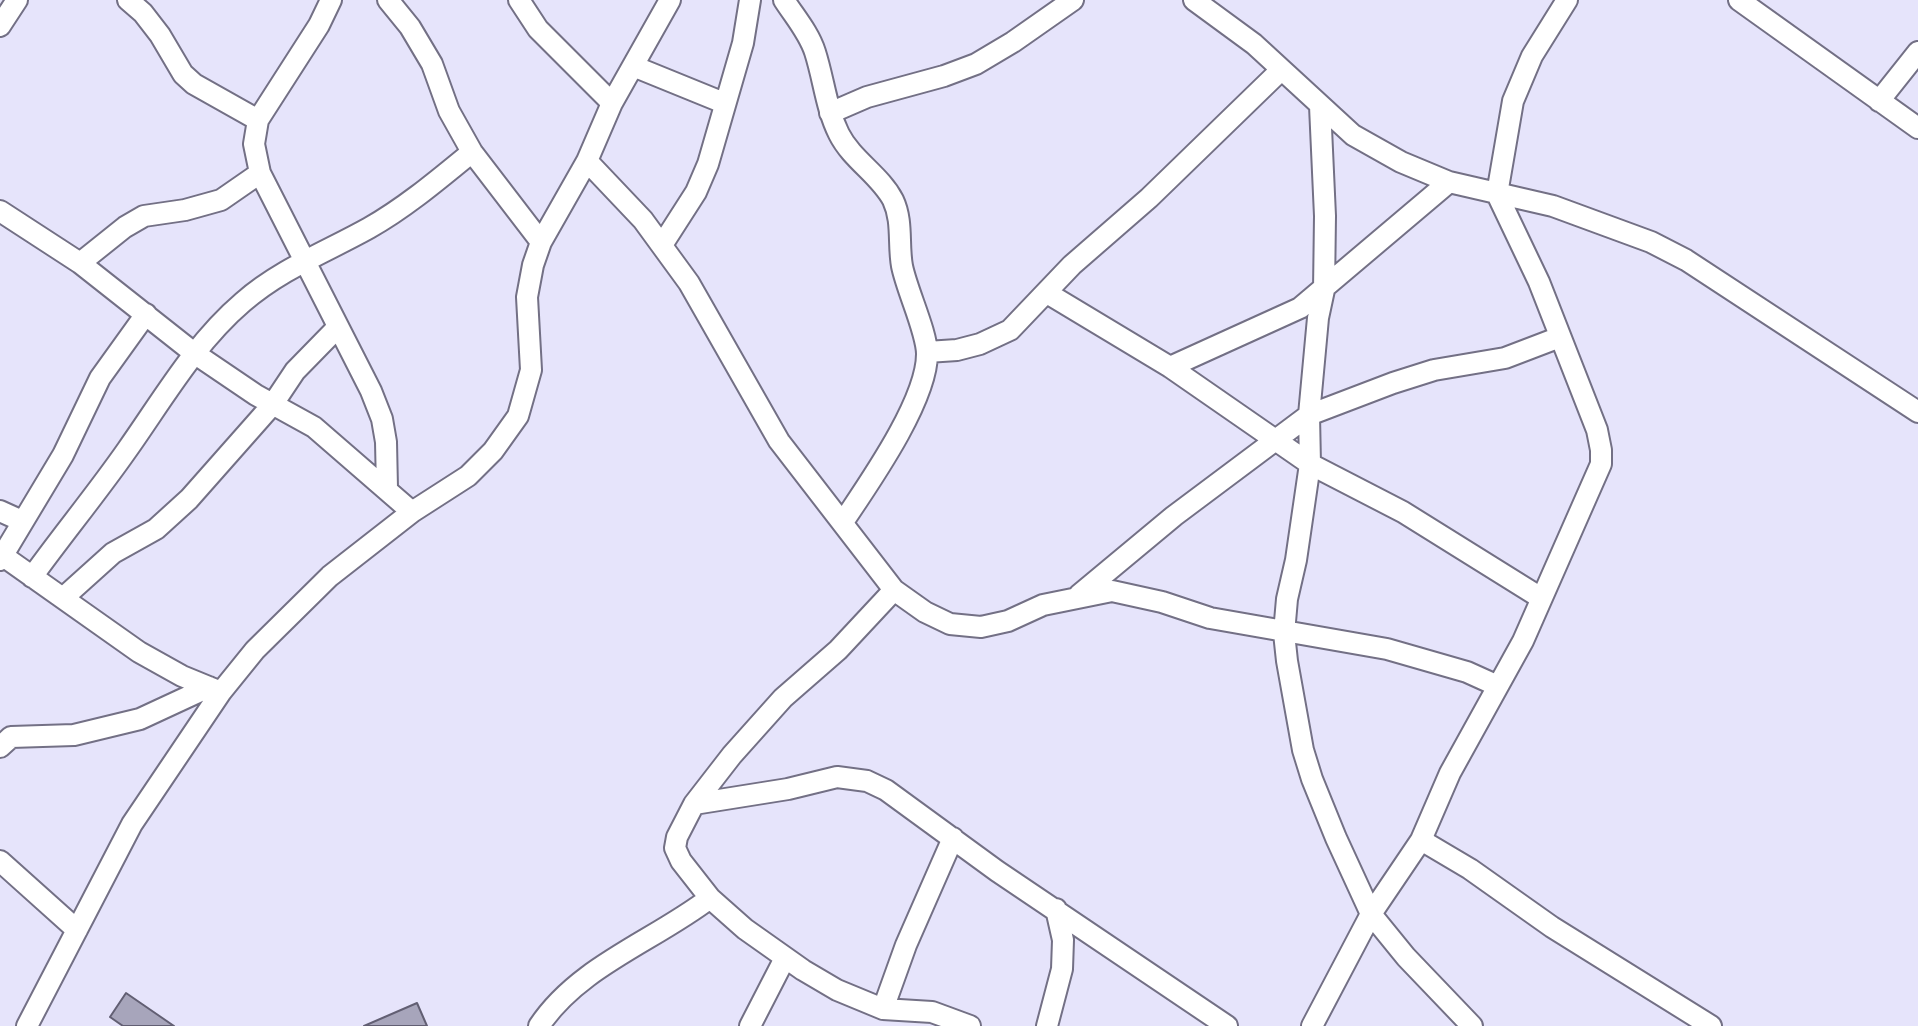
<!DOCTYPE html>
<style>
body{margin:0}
canvas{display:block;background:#e6e4fb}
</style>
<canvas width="1918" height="1026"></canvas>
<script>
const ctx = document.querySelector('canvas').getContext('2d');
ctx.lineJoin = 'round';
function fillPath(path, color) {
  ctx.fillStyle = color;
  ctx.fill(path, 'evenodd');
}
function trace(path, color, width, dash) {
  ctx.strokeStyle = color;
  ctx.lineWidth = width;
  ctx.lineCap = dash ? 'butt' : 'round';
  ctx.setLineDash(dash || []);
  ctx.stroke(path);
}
const building = new Path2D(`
 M126 993 174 1026H123L110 1017Z
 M417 1003 427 1026H364Z`);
fillPath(building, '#a7a5bb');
trace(building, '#625f73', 2);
const minor = new Path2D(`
 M128 0 143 13 160 35 183 74 194 84 258 120
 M331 0 319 25 258 120 254 144 260 173 371 391 382 419 386 442 387 488
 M388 0 410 27 432 64 449 111 472 152 541 242
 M519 0 538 29 612 103
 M784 0C795 17 809 33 815 52 824 80 826 108 839 134 852 160 880 175 893 200 903 221 898 244 902 266 907 291 927 332 927 354 927 401 869 483 843 522
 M1194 0 1254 44 1353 135 1401 162 1449 182 1553 206 1651 242 1686 260 1918 412
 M1739 0 1918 128
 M0 26 17 0
 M633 66 724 103
 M1879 101 1918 52
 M1320 106 1325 216 1324 290 1318 318 1309 415 1310 464 1296 560 1287 599 1284 633 1287 661 1303 750 1312 779 1336 838 1371 914 1406 957 1472 1026
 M830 113 867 97 944 76 976 64 1013 42 1073 0
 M587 161 643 220 689 283 779 441 894 590 925 612 950 624 981 627 1008 621 1043 605 1112 591 1162 602 1210 618 1387 649 1467 672 1498 686
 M0 211 80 263 194 353 256 395 314 427 412 512
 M662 245 696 192 708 164 743 43 750 0
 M80 263 125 227 144 216 185 210 221 200 260 173
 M1047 293 1170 367 1310 464 1403 512 1541 598
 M927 352 957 350 980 344 1010 330 1072 265 1149 198 1281 70
 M1170 367 1300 308 1449 182
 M0 511 22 521
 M3 556 139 652 182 676 221 692
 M0 560 63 455 100 378 146 314
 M32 577C63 534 97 493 127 450 163 399 195 343 243 302 281 269 326 252 369 228 406 207 439 179 472 152
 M894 590 838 650 783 698 732 755 694 804 677 837 675 848 681 861 710 898 745 929 803 970 837 990 883 1009 932 1012 970 1026
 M1079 595 1174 516 1309 415 1393 383 1434 370 1505 358 1560 337
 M63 598 113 553 156 529 189 499 273 404 295 371 338 327
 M0 747 11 737 74 735 140 719 209 687
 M694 804 788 789 837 777 867 781 886 790 997 871 1227 1026
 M1421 840 1470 869 1552 927 1711 1026
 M0 861 77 930
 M883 1009 906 945 953 838
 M27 1026 132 824 221 692 255 650 330 576 412 512 468 476 493 451 518 416 531 370 527 297 533 265 541 242 587 161 612 103 670 0
 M539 1026C579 966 654 941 710 898
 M750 1026 785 958
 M1047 1026 1062 969 1063 940 1056 909
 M1312 1026 1371 914 1421 840 1450 773 1523 641 1601 464V450L1597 430 1539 282 1497 194 1513 101 1532 56 1567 0`);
trace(minor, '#737085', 24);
trace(minor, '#fff', 20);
</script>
